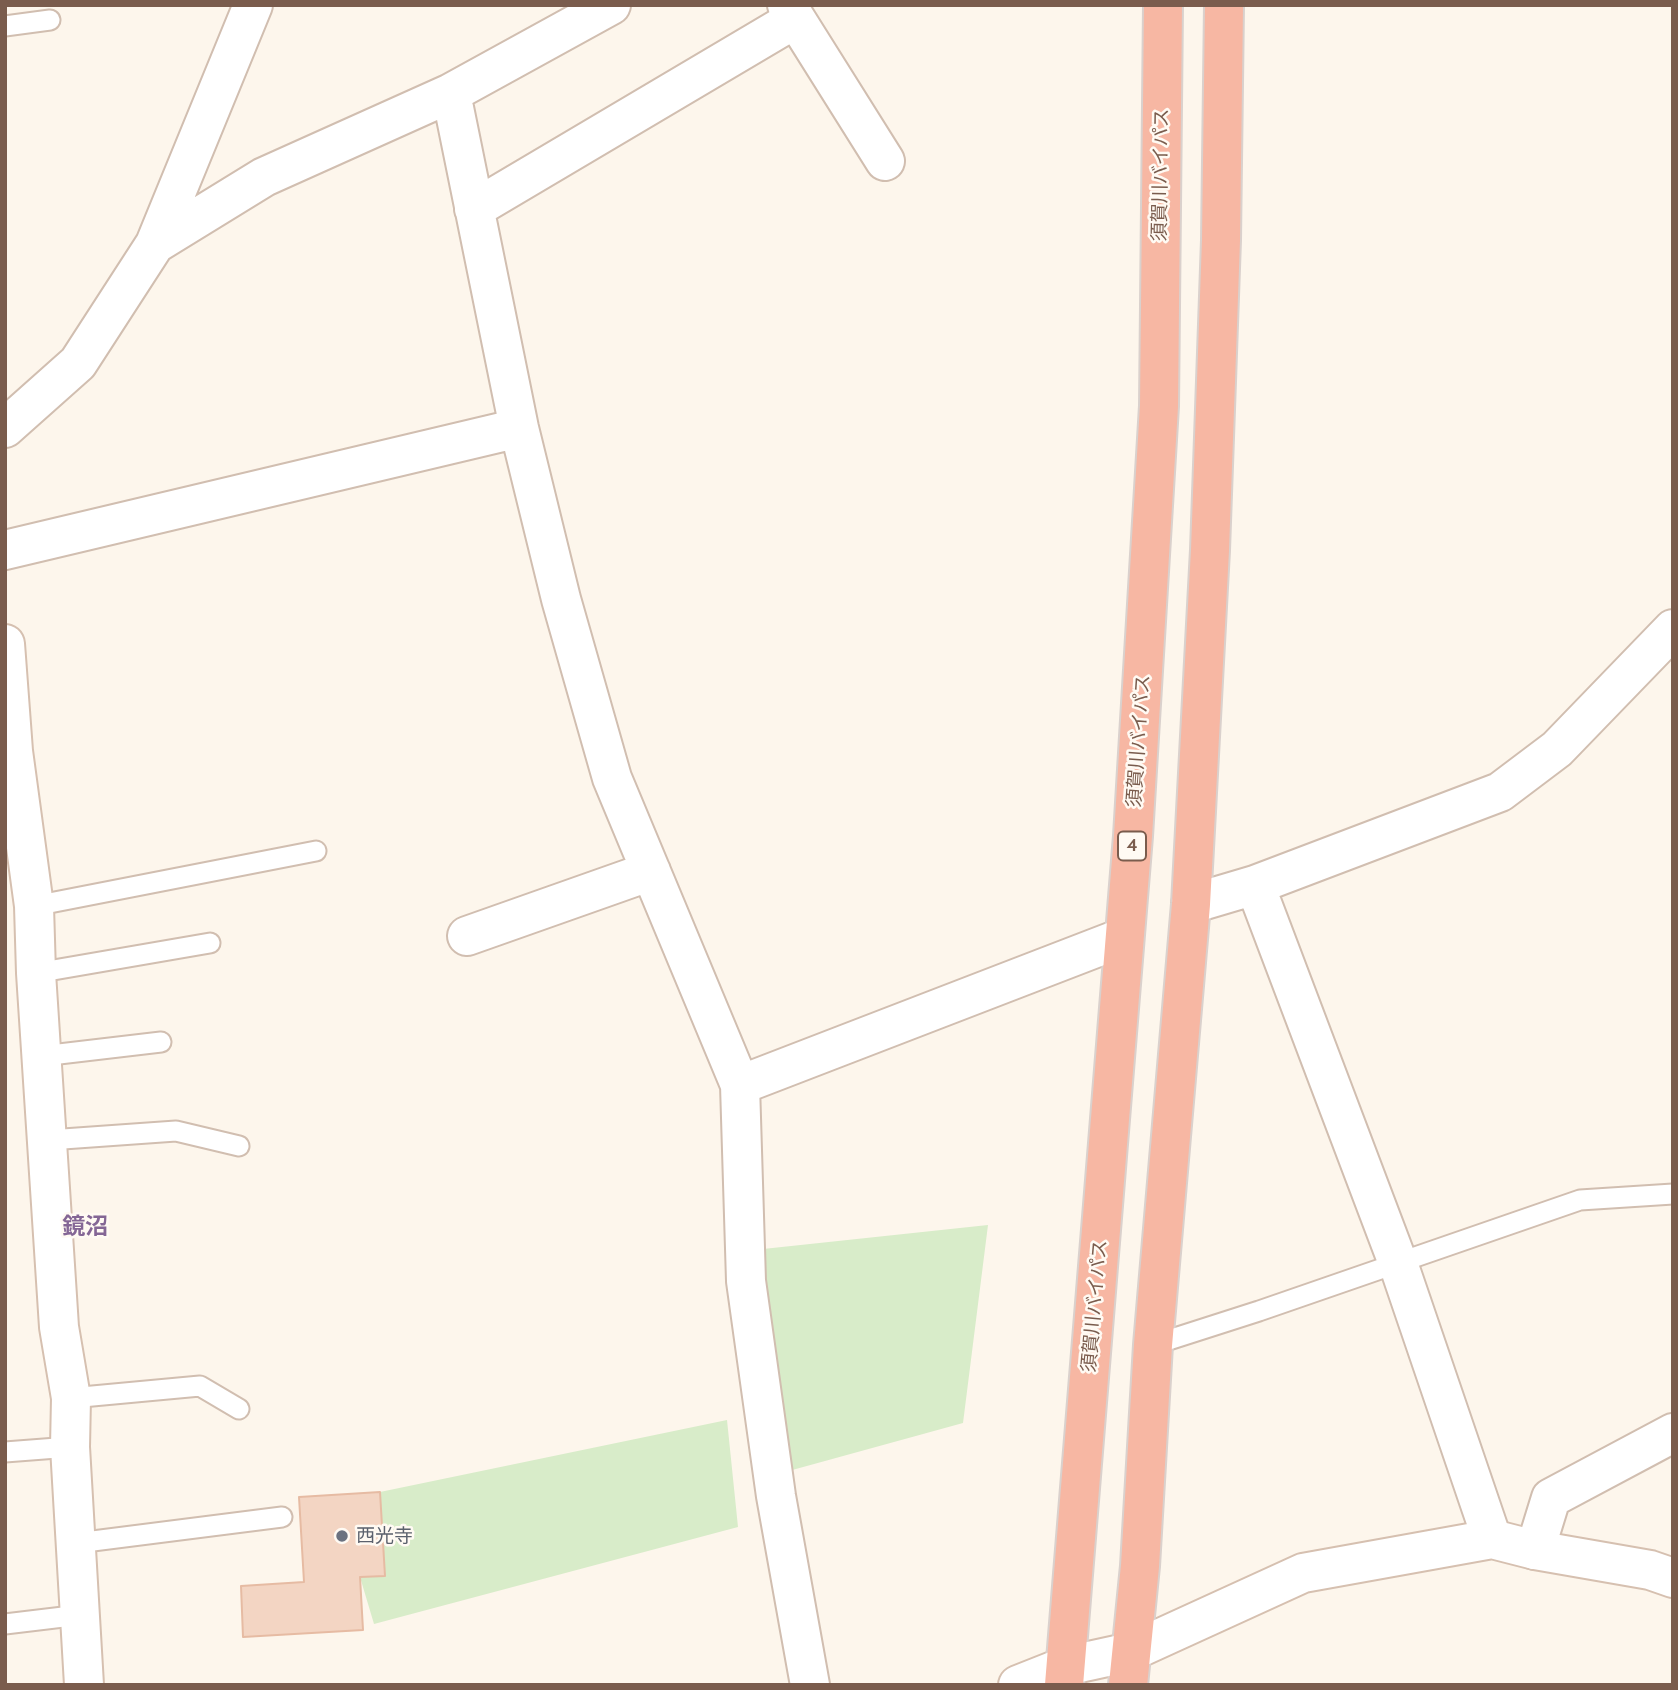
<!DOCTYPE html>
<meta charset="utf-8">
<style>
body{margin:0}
#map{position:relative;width:1678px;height:1690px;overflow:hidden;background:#fdf6ec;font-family:Cabin,sans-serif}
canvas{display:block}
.frame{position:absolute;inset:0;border:7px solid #7a5c4d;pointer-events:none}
</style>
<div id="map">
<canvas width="1678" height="1690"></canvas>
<div class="frame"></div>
</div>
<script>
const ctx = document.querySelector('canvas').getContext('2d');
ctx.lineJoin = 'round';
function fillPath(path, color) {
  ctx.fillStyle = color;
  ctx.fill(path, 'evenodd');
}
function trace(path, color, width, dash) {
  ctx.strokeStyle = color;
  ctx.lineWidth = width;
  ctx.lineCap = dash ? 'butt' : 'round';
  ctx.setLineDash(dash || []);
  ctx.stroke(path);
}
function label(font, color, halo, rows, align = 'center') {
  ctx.font = font + ' Cabin,"Noto Sans JP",sans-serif';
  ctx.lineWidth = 5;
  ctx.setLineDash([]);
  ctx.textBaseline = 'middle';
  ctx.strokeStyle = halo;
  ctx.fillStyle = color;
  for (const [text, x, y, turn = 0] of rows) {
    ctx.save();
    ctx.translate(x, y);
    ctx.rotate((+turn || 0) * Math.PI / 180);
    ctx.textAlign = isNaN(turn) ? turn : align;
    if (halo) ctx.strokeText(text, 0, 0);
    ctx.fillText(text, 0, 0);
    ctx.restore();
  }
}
fillPath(new Path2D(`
 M988 1225 963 1423 785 1472 763 1249Z
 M727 1420 738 1527 374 1624 360 1577 384 1576 380 1492Z`), '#d8ecc9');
const building = new Path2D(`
 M380 1492 385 1576 360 1577 363 1630 243 1637 241 1586 304 1582 299 1497Z`);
fillPath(building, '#f3d5c3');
trace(building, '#e6bba3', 2);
const lane = new Path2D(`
 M5 26 50 20
 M34 906 316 851
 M36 973 210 943
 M42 1056 161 1042
 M49 1140 176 1131 239 1146
 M1153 1345 1259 1311 1580 1200 1673 1194
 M71 1398 200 1386 239 1409
 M5 1452 70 1447
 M77 1543 282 1517
 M5 1624 80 1615`);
const street = new Path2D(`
 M787 5 885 161
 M451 93 611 5
 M474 209 795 19
 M155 244 253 5
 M5 428 78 363 155 244 264 177 451 93 519 428 561 599 612 778 740 1085 746 1281 776 1496 810 1685
 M5 550 519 428
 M1255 885 1398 1263 1492 1539
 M1191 904 1255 885 1500 792 1557 749 1673 629
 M467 936 651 871
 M740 1085 1124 937
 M1535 1550 1551 1498 1673 1433`);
const secondary = new Path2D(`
 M5 644 13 751 34 906 36 973 59 1327 71 1398 70 1447 84 1685
 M1018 1685 1066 1666 1130 1652 1303 1573 1492 1539 1535 1550 1650 1570 1673 1578`);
const highway = new Path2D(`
 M1064 1685 1133 836 1159 406 1163 5
 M1128 1685 1140 1566 1153 1345 1191 904 1210 550 1221 240 1224 5`);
trace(lane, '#d1beb0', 23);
trace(street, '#d1beb0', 42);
trace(secondary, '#d6c0b0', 42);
trace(highway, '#dad1cd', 42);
trace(lane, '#fff', 19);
trace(street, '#fff', 38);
trace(secondary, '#fff', 38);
trace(highway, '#f7b7a3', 38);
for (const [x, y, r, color] of [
 [342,1536,7,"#6b7280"]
]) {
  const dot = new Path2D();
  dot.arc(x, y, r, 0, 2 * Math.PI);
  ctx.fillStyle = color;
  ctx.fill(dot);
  trace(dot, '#fffaf3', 2.5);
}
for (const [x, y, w] of [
 [1132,846,28]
]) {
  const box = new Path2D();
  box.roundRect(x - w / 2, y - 14.5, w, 29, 5);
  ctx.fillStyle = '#fffaf3';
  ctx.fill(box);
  trace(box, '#7a5c4d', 2);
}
label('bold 18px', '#7a5c4d', null, [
 ["4",1132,846]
]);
label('19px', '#7a5c4d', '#fffaf3', [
 ["須賀川バイパス",1161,175,-89],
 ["須賀川バイパス",1139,741,-86],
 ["須賀川バイパス",1095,1306,-85]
]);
label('19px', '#5b616d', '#fffaf3', [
 ["西光寺",356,1536]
], 'left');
label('bold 23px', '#846695', '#fffaf3', [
 ["鏡沼",85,1227]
]);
</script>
